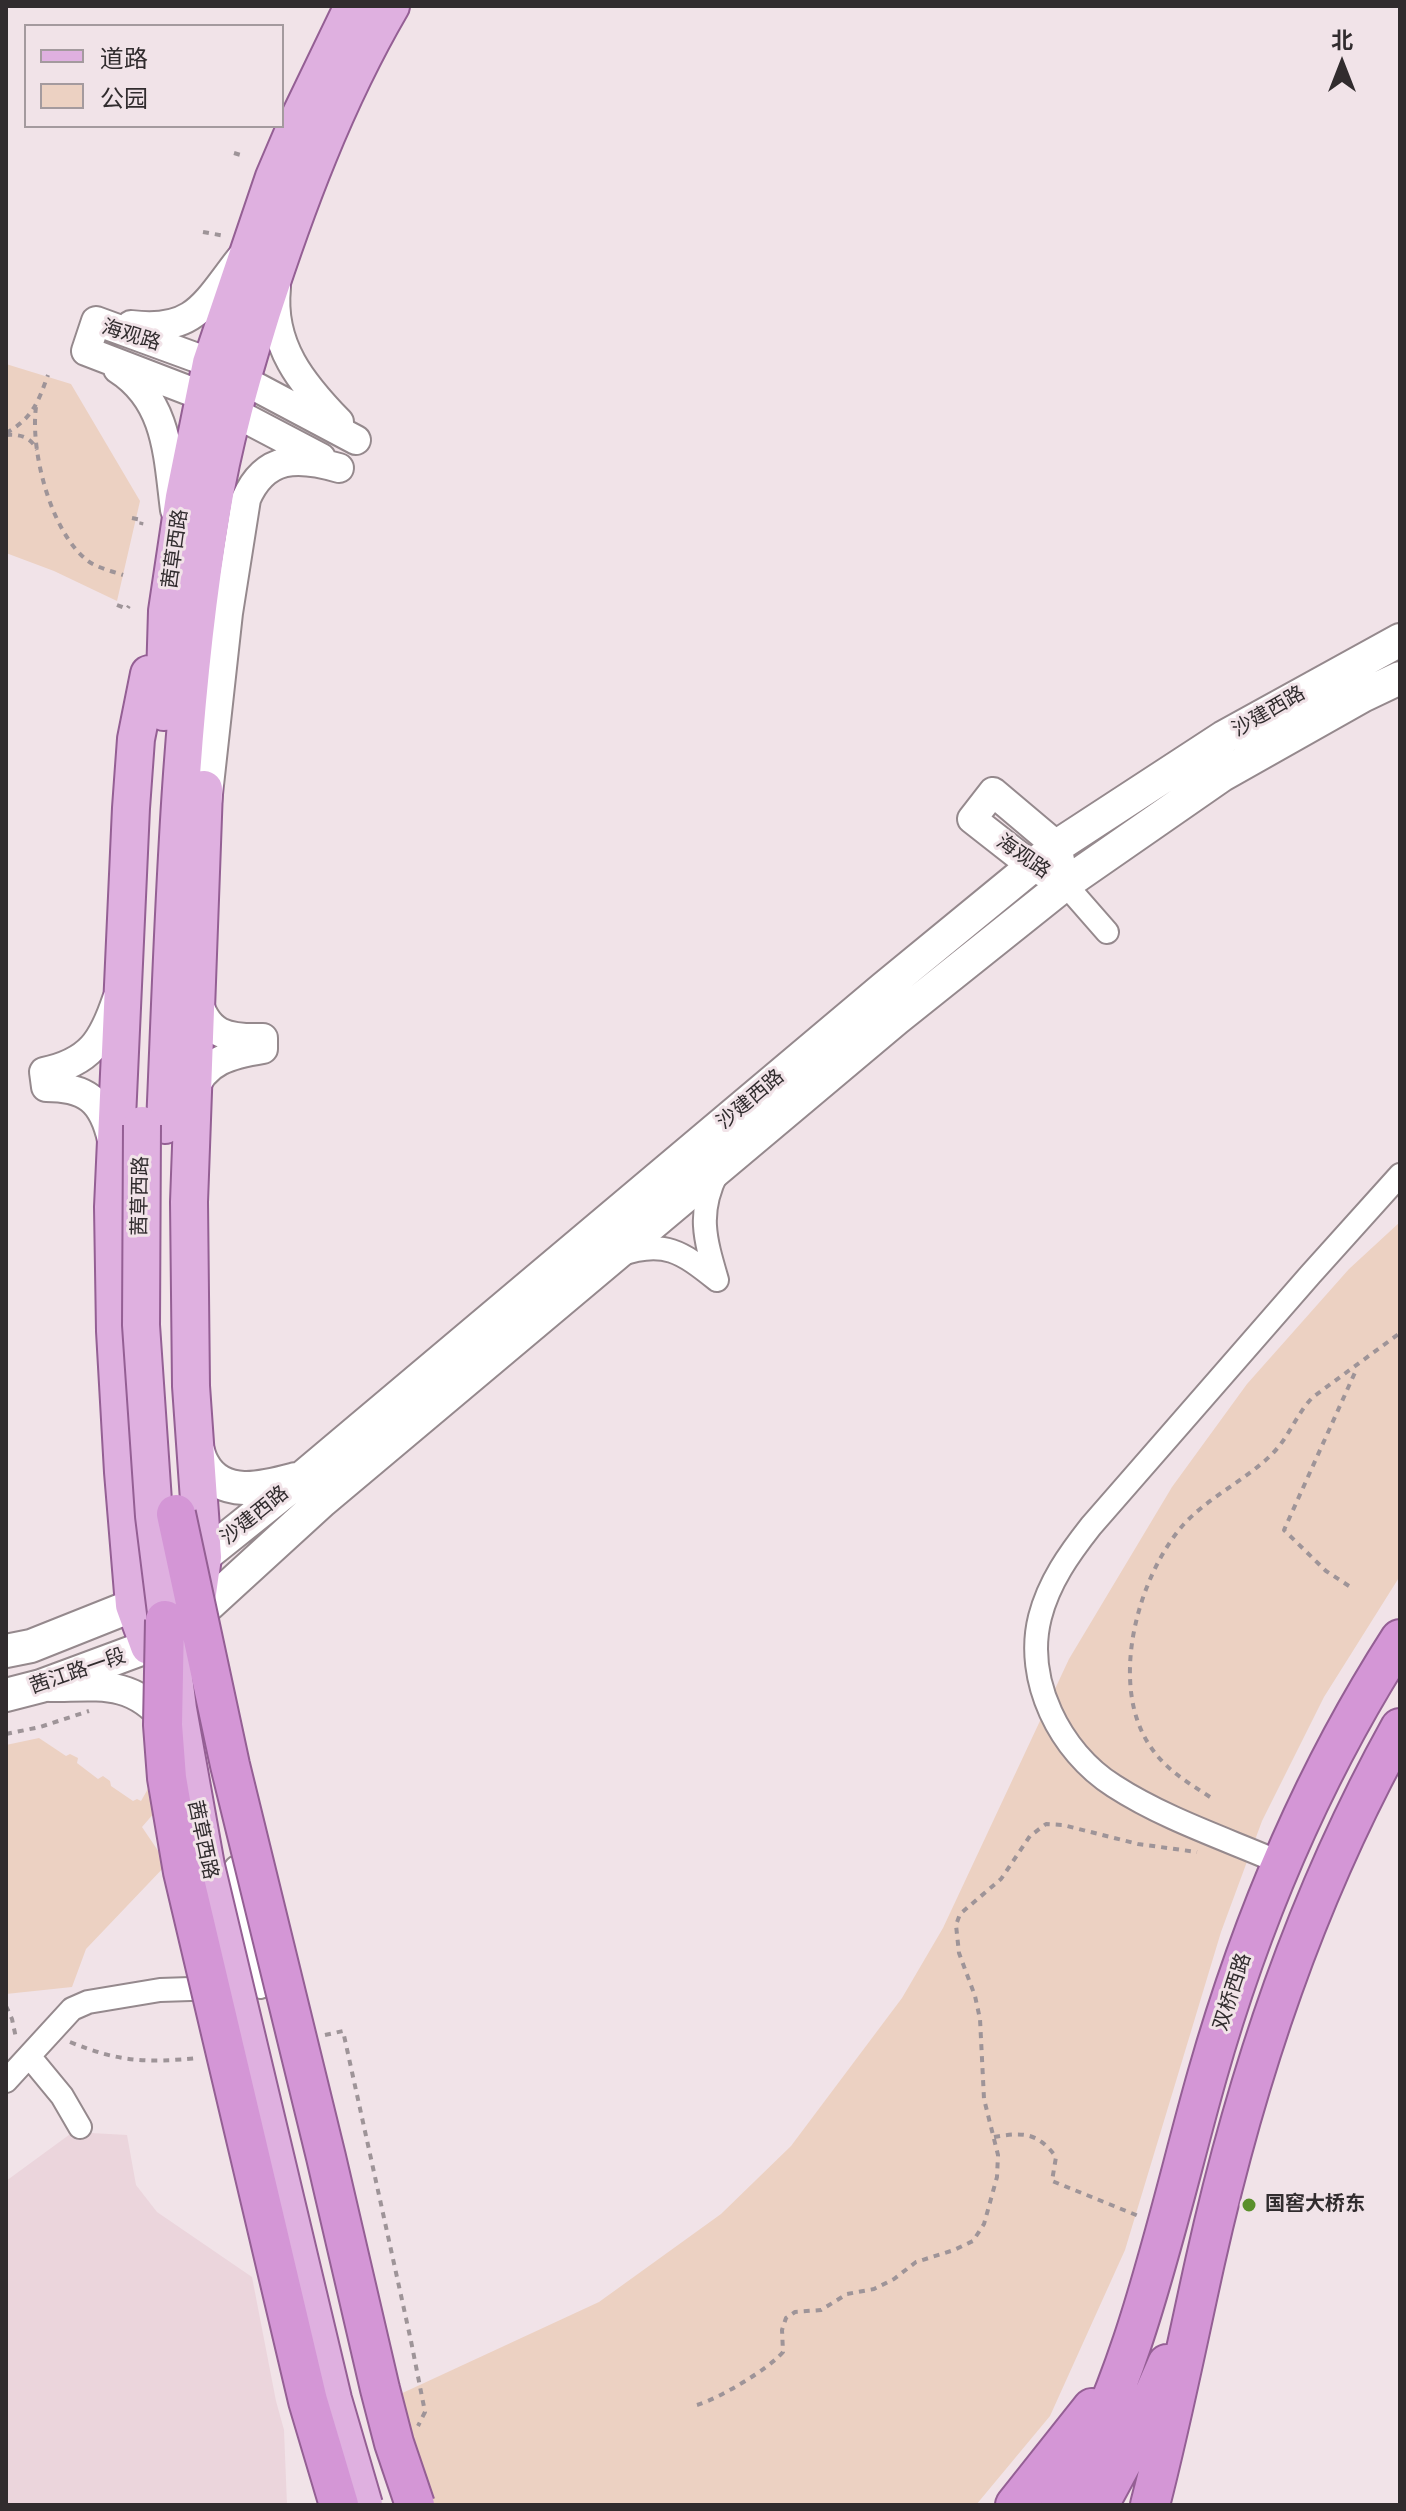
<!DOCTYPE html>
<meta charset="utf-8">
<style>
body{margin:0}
#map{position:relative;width:1406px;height:2511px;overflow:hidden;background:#f1e3e8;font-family:"Archivo Narrow","Noto Sans SC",sans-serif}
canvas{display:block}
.frame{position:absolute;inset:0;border:8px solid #312c2e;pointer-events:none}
.legend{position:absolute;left:24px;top:24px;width:260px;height:104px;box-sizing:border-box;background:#f1e3e8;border:2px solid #a49a9e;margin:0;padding:10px 14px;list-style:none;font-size:24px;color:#312c2e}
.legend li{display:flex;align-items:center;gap:16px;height:40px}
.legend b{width:40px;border:2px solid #a49a9e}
.north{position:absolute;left:1302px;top:24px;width:80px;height:80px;-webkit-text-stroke:6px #f1e3e8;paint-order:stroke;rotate:0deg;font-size:22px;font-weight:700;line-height:32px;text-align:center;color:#312c2e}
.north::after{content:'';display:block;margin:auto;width:28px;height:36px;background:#312c2e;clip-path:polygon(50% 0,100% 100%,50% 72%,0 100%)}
</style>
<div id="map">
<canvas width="1406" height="2511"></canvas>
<div class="frame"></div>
<ul class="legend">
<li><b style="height:10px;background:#dfb0e0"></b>道路</li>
<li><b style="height:22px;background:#ecd1c2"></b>公园</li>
</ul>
<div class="north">北</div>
</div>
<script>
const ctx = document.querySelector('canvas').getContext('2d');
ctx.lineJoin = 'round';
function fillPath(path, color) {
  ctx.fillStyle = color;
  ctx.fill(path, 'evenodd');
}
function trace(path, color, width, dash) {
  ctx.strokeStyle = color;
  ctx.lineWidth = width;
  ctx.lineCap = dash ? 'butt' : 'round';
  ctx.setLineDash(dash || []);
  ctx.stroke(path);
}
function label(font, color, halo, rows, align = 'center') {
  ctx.font = font + ' "Archivo Narrow","Noto Sans SC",sans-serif';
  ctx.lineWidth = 6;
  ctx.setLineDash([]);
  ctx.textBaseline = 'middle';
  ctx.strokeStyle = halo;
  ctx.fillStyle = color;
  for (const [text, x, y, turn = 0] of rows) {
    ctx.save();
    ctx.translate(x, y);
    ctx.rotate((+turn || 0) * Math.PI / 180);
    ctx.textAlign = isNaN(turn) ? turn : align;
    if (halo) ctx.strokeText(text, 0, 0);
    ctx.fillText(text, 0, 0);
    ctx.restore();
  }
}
fillPath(new Path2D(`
 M73 2132 127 2135 136 2185 157 2212 252 2277 276 2401 284 2430 287 2505H6V2181Z`), '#ebd5dc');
fillPath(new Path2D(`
 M6 364 71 384 140 501 117 601 54 571 6 553Z
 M1400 1222V1576L1324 1697 1262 1821 1221 1932 1125 2250 1050 2416 976 2505H434L421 2480 396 2396 599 2302 721 2214 791 2146 902 1998 943 1928 1069 1659 1172 1487 1247 1384 1349 1269Z
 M39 1738 66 1756 70 1754 78 1758 77 1763 98 1779 103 1776 110 1781 111 1786 133 1801 137 1799 141 1801 149 1787 155 1812 142 1827 167 1864 86 1949 72 1987 6 1994V1745Z`), '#ecd1c2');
const minor = new Path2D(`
 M1065 884 1107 932
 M619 1255C664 1239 682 1252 717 1280
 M717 1280C705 1239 697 1213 717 1173
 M1281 1863C1226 1839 1165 1819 1114 1786 1060 1752 1024 1680 1040 1617 1049 1582 1069 1554 1091 1526L1310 1275 1400 1175
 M29 2056 62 2096 80 2127
 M6 2081 72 2009 88 2002 160 1990 221 1988`);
const tertiary = new Path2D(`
 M276 288C270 345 302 384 339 422
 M131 325C194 333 205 304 240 259
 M86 351 96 321 211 363 356 440
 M86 351 203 396 321 458
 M118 369C168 401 168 456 175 510
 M993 792 1057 846 1065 884 1032 866 972 819Z
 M206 812 228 613 246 499C265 455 298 456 339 468
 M193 1094C202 1060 233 1054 263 1049V1038C227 1039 206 1035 197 997
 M112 1140C103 1100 86 1087 46 1087L44 1072C90 1062 103 1041 117 999
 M50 1687C98 1687 131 1679 165 1720L172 1719
 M238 1870 260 1984`);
const secondary = new Path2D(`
 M195 1440C197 1447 199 1457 203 1464 222 1500 266 1487 296 1479
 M6 1651 31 1646 134 1605 203 1557 303 1477 884 988 1057 846 1224 737 1400 640
 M6 1695 41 1686 149 1646 194 1618 322 1501 896 1019 1065 884 1222 775 1362 696 1400 678`);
const primary = new Path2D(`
 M164 712 167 611 184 497 211 363 274 177 300 116 353 6
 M165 1125C174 920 178 714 212 511 223 443 242 377 262 312 296 207 335 102 391 6
 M198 1593 203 1557 191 1386 189 1202 204 789
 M149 1646 134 1605 123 1472 115 1331 113 1207 131 808 136 739 149 674`);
const trunk = new Path2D(`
 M1015 2505 1092 2408
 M1060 2505C1136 2378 1167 2217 1207 2076 1251 1921 1313 1774 1400 1639
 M1099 2505 1134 2440 1167 2364
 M1150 2505C1171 2424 1187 2343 1205 2262 1247 2074 1306 1897 1400 1728`);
trace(minor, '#95898d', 26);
trace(tertiary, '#95898d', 32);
trace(secondary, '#95898d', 36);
trace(primary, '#945f94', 40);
trace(trunk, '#945f94', 42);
trace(new Path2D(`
 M234 153 244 156
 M203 232 225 236
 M36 407C30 451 51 533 88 561 98 568 111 571 123 575
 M6 433C33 418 38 402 48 375
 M6 435C20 434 31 437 37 450
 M132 518 142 520 141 525
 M117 605 127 609 129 606
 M1349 1586 1326 1571 1284 1530 1357 1368
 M6 1734 40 1727 89 1711
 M1210 1797C1187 1782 1165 1769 1150 1746 1108 1684 1138 1576 1184 1524 1211 1495 1247 1480 1274 1452 1290 1435 1297 1413 1313 1397L1400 1333
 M6 2006 12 2019 16 2038
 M325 2035 343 2031 411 2341 425 2412 418 2426
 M70 2042C119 2062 146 2063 198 2058
 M994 2137C1022 2132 1038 2132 1056 2157L1052 2181 1141 2217
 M697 2405C718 2399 769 2369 783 2352L782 2330 786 2318 795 2312 821 2310 847 2294 874 2289 894 2279 916 2262 954 2250 973 2241 984 2224 997 2177 998 2155 984 2099 980 2019 975 1996 959 1953 956 1925 960 1914 1001 1879 1030 1836 1046 1824 1063 1825 1138 1844 1197 1852`), '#9e9498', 4, [6, 6]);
trace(minor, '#fff', 22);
trace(tertiary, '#fff', 28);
trace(secondary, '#fff', 32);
trace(primary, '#dfb0e0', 36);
trace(trunk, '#d496d6', 38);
const primaryBridge = new Path2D(`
 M142 1125 141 1325 154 1516 178 1709 206 1866 333 2399 364 2505`);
const trunkBridge = new Path2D(`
 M176 1514 230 1765 326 2157 380 2389 394 2443 415 2505
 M165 1620 163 1725 167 1778 183 1872 308 2401 339 2505`);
trace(primaryBridge, '#945f94', 40, []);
trace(trunkBridge, '#945f94', 42, []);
trace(primaryBridge, '#dfb0e0', 36);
trace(trunkBridge, '#d496d6', 38);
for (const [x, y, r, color] of [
 [1249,2205,8,"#5a902b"]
]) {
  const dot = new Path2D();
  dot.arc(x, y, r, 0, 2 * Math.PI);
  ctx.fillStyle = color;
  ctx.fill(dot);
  trace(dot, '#f1e3e8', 3);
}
label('20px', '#312c2e', '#f1e3e8', [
 ["海观路",131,336,17],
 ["茜草西路",176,549,-82],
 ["沙建西路",1269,712,-30],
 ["海观路",1023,857,35],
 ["沙建西路",751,1100,-40],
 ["茜草西路",141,1196,-89],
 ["沙建西路",255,1516,-39],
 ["茜江路一段",78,1672,-19],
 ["茜草西路",202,1840,78],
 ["双桥西路",1233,1992,-72]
]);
label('bold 20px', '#312c2e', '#f1e3e8', [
 ["国窖大桥东",1265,2205]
], 'left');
</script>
